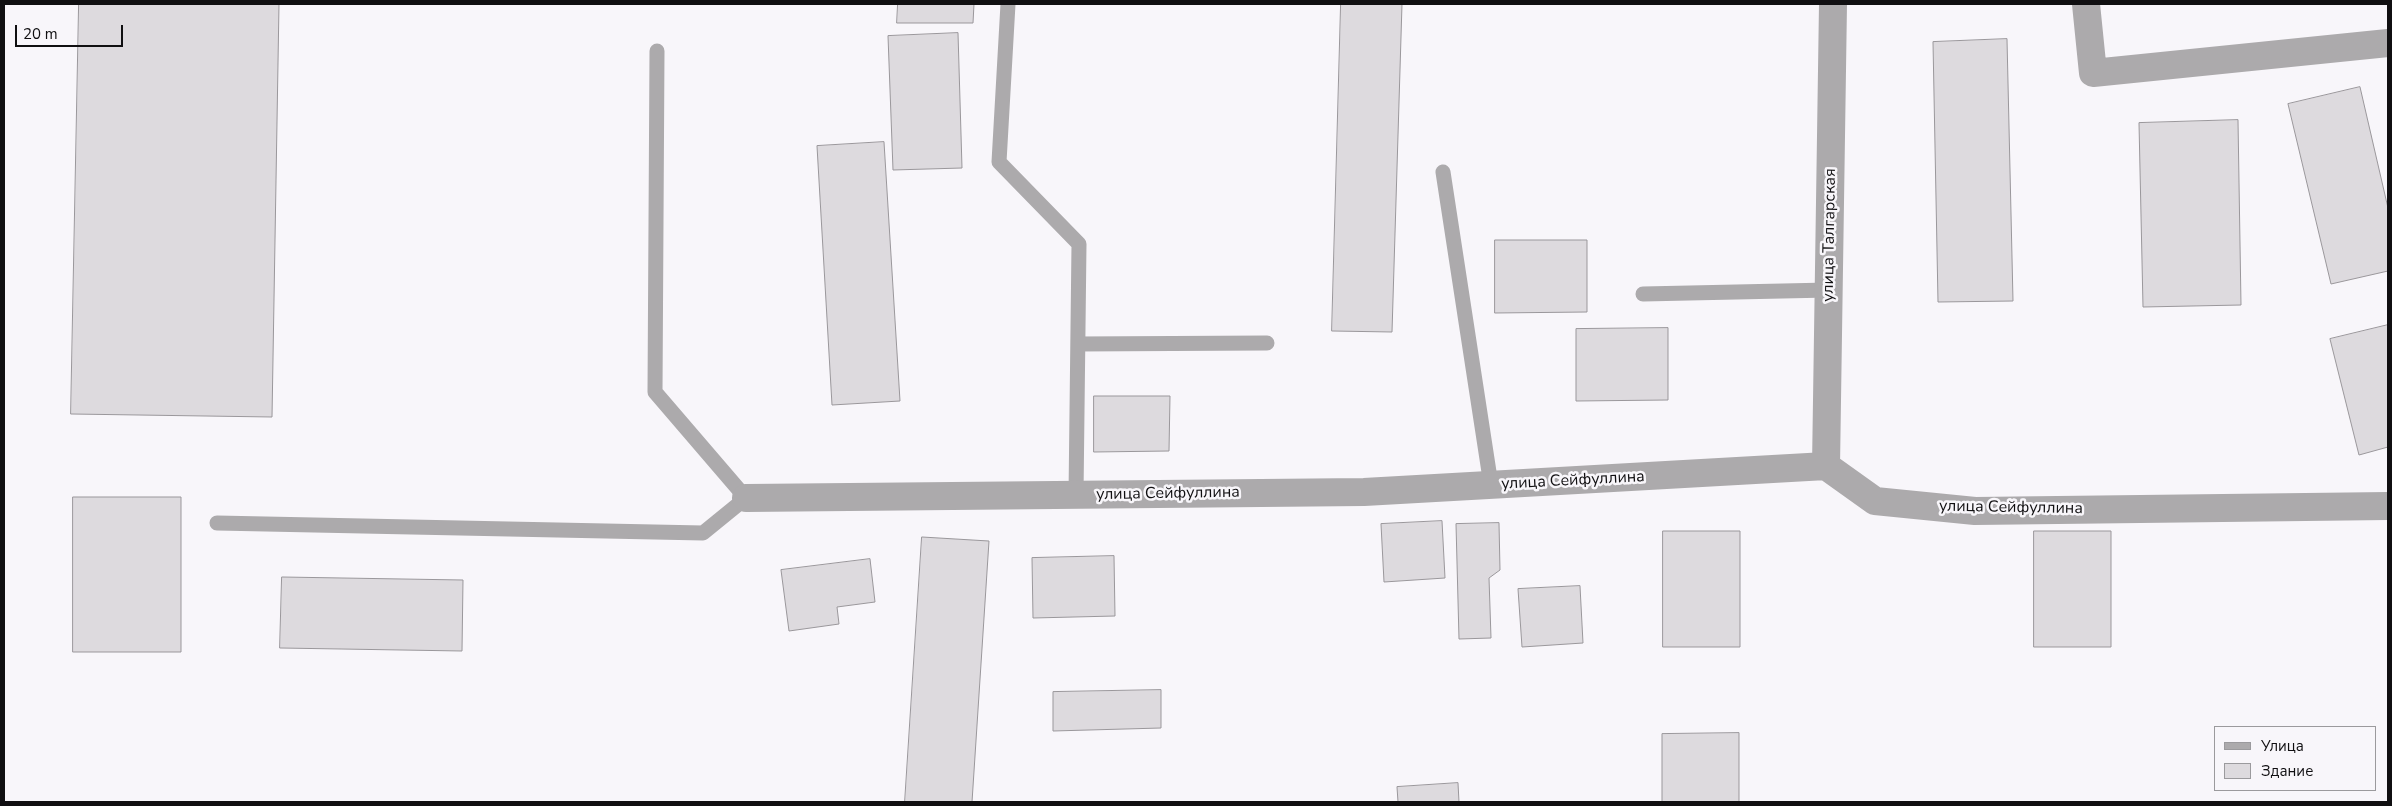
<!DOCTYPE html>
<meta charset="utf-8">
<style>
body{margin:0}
#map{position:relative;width:2392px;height:806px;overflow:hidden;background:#f8f6fa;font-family:"Nunito Sans",sans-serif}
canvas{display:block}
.frame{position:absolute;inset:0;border:5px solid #100f11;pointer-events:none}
.legend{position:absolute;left:2214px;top:726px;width:162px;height:65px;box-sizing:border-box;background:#f8f6fa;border:1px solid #9b9a9d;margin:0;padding:6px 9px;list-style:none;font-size:15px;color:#100f11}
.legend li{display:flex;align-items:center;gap:10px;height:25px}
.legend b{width:25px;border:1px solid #9b9a9d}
.scale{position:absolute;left:15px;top:25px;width:108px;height:22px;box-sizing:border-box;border:2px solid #100f11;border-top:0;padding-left:6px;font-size:15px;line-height:18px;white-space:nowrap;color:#100f11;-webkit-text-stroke:4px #f8f6fa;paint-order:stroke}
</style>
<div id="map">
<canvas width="2392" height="806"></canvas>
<div class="frame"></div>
<ul class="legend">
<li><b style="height:6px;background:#acaaac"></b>Улица</li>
<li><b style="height:14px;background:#dddade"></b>Здание</li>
</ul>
<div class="scale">20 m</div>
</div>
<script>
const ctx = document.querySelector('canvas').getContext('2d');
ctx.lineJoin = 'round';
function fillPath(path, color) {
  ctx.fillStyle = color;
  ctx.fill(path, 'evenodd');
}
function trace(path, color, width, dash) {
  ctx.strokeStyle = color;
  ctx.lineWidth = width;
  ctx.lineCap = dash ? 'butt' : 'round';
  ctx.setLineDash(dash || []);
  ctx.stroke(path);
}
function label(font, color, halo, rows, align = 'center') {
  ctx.font = font + ' "Nunito Sans",sans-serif';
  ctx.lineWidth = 5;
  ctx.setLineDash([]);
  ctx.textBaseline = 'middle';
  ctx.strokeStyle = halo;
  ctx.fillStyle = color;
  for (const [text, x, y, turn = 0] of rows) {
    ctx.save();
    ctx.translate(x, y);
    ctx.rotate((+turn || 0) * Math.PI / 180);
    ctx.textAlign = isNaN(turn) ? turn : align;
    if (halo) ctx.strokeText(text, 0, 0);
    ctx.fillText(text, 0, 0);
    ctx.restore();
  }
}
const building = new Path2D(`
 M79 4H279L272 417 71 414Z
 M898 4H974L973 23H897Z
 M1341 4H1402L1392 332 1332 331Z
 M958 33 962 168 893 170 888 36Z
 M2007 39 2013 301 1938 302 1933 42Z
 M2360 87 2388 208V271L2331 284 2288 104Z
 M2238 120 2241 305 2143 307 2139 123Z
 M884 142 900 401 832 405 817 146Z
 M1495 240H1587V312L1495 313Z
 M2388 325V447L2359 455 2330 339Z
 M1668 328V400L1576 401V329Z
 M1094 396H1170L1169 451 1094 452Z
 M73 497H181V652H73Z
 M1442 521 1445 578 1384 582 1381 524Z
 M1499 523 1500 570 1489 578 1491 638 1459 639 1456 524Z
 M1663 531H1740V647H1663Z
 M2034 531H2111V647H2034Z
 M922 537 989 541 972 802H905Z
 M1114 556 1115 616 1033 618 1032 558Z
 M870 559 875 602 837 607 839 624 789 631 781 570Z
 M282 577 463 580 462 651 280 648Z
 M1580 586 1583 643 1522 647 1518 589Z
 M1161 690V728L1053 731V692Z
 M1739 733V802H1662V734Z
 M1458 783 1459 802H1398L1397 787Z`);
fillPath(building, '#dddade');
trace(building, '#9a979b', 1);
trace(new Path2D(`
 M1008 4 999 162 1079 244 1076 495
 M1443 172 1491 485
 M1643 294 1829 290
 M1078 344 1267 343
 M217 523 703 533 746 498 655 392 657 51`), '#acaaac', 15);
trace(new Path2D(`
 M2086 4 2093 73 2388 43
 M1826 466 1833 4
 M746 498 1364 492 1826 466 1875 501 1975 511 2388 506`), '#acaaac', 28);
label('16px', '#100f11', '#f8f6fa', [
 ["улица Талгарская",1830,235,-89],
 ["улица Сейфуллина",1573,481,-3],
 ["улица Сейфуллина",1168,494,-1],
 ["улица Сейфуллина",2011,508,1]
]);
</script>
